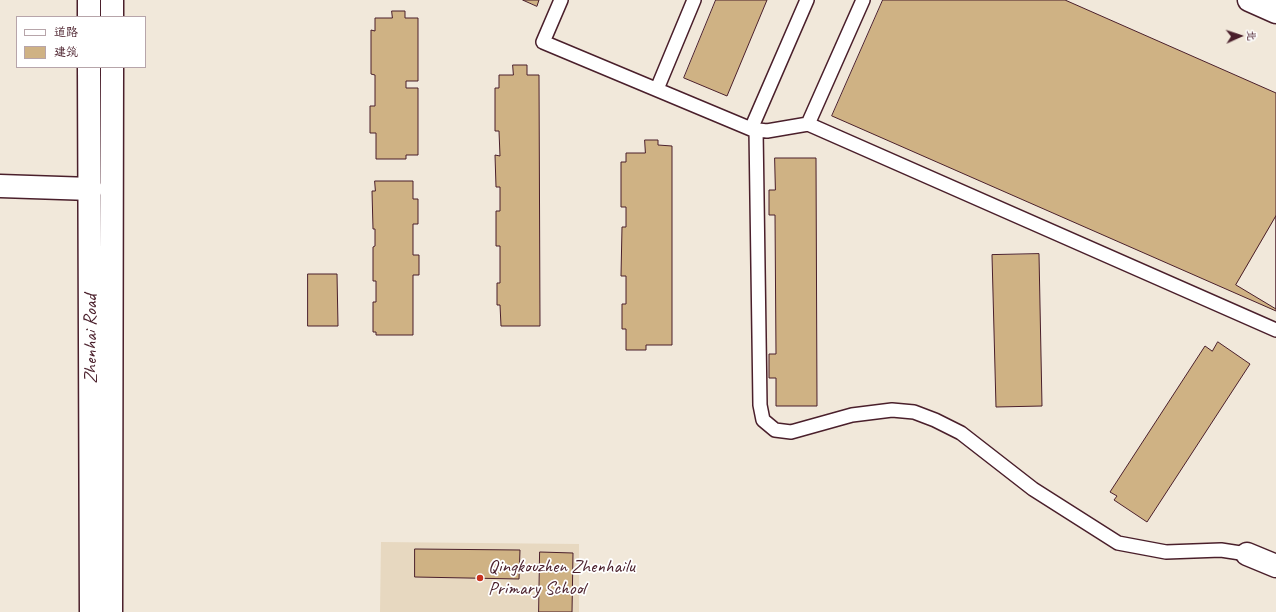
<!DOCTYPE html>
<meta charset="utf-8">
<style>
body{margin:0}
#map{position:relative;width:1276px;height:612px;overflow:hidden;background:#f1e8da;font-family:Caveat,"LXGW WenKai TC",sans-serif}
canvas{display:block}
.legend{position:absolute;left:16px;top:16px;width:130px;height:52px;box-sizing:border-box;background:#fff;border:1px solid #b7a5aa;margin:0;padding:5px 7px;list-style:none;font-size:12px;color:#4a1f2b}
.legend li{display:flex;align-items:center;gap:8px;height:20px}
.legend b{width:20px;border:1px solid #b7a5aa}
.north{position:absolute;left:1220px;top:16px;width:40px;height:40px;-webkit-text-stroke:3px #fff;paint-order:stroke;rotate:87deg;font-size:11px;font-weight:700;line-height:16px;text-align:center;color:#4a1f2b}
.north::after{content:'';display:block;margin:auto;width:14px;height:18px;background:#4a1f2b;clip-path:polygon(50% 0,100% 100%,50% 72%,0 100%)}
</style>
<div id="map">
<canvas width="1276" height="612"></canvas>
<ul class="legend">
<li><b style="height:5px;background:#fff"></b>道路</li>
<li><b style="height:11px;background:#cfb284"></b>建筑</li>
</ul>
<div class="north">北</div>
</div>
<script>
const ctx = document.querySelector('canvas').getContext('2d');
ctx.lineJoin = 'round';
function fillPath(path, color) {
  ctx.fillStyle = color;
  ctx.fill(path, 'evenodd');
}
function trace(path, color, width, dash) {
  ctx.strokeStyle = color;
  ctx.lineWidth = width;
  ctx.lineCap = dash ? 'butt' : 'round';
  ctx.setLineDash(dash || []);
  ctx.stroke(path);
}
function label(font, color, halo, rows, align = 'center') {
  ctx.font = font + ' Caveat,sans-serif';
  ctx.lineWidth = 3.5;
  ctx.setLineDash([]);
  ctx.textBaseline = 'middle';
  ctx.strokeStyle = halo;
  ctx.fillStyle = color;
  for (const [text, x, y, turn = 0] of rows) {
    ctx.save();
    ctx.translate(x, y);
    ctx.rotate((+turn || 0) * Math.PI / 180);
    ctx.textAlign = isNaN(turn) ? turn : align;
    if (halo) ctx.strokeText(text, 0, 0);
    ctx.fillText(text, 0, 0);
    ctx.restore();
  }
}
fillPath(new Path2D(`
 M381 542 579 544V612H380Z`), '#e7d8c0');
const building = new Path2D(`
 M523 0H539L537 6Z
 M716 0H767L727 96 684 78Z
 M883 0H1065L1276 93V311L832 116Z
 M392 11H405V18H418V81H406V88H418V155H406V159H376V133H370V106H375V75L371 74V30L375 31V18H392Z
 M513 65H527V75H539L540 326H501L500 305H497V283H500V246H496V211H500V187H496L495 155 500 156 499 131H495V88H499V75H513Z
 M645 140H658V145L672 146V345H646V350H626V329H622V304H626V276H621L622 227H626V207H621V162H626V153H645Z
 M775 158H816L817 406H776V378H769V354H776L775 215H769V190H775Z
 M375 181H413V199H418V224H413V255H419V275H413V335H376V332H373V302H376V281H373V247L375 246V229H373L372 191H375Z
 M1276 216V309L1236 285Z
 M1039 254 1042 406 996 407 992 255Z
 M308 274H337L338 326H308Z
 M1218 342 1250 364 1147 522 1114 500 1117 496 1110 492 1205 346 1212 351Z
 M415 549 520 550 519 579 415 577Z
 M540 552 573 553 572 612H539Z`);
fillPath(building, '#cfb284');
trace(building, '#4a1f2b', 1);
const lane = new Path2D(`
 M561 0 543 42 751 129 767 131 808 124
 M863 0 808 124 1276 330
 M657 89 694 0
 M751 129 807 0
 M756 129 760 405 763 420 775 430 791 432 852 415 892 410 914 412 935 420 961 433 1033 489 1118 543 1166 552 1221 550 1247 554`);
const street = new Path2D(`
 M0 186 91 189
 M1247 554 1276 566`);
const primary = new Path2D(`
 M89 0V17
 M1249 0 1276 12
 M112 17V0
 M89 67 91 612
 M111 612 112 67`);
trace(lane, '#4a1f2b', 16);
trace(street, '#4a1f2b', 25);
trace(primary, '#4a1f2b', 25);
trace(lane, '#fff', 13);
trace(street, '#fff', 22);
trace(primary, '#fff', 22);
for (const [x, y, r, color] of [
 [480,578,4,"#c8321e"]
]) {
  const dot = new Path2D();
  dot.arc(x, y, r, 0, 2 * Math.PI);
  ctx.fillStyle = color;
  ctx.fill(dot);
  trace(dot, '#fff', 1.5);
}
label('19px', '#4a1f2b', '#fff', [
 ["Zhenhai Road",91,339,-90]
]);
label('19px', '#4a1f2b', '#fff', [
 ["Qingkouzhen Zhenhailu",488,567],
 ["Primary School",488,589]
], 'left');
</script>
